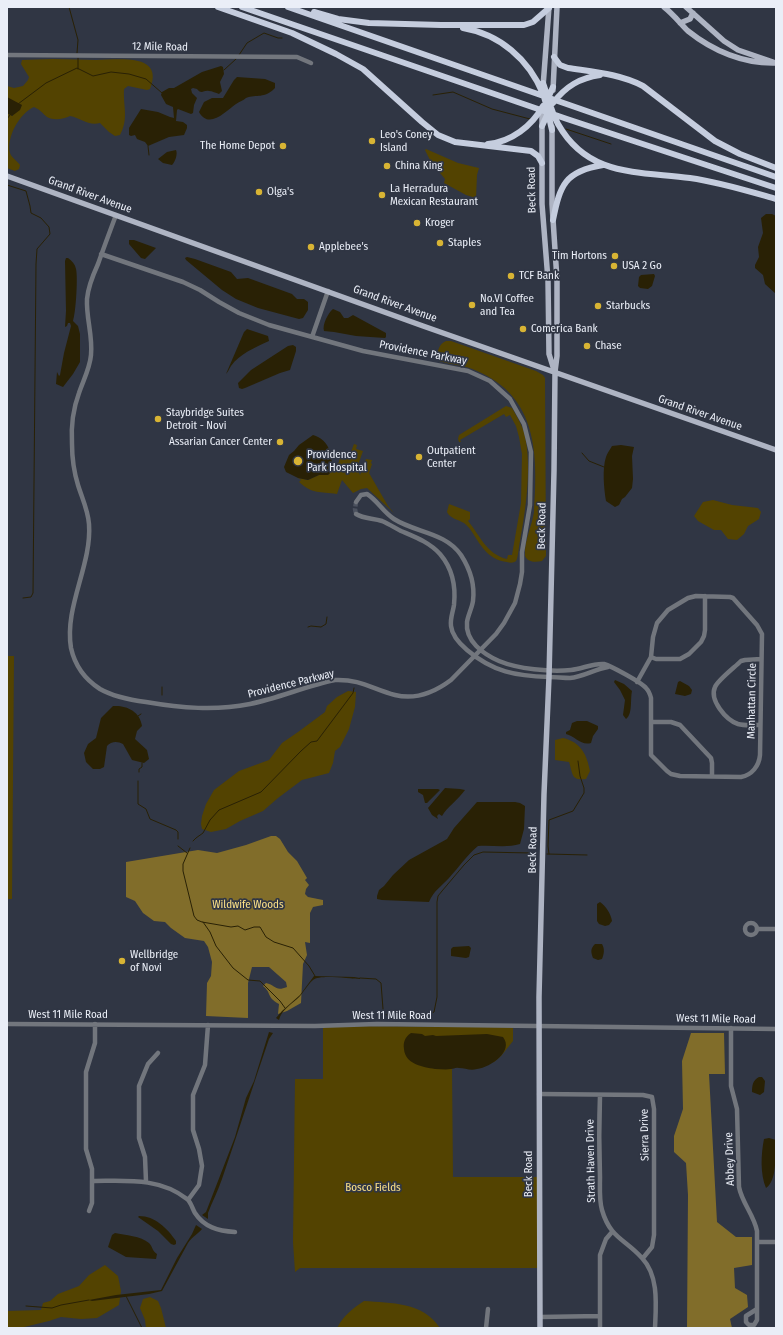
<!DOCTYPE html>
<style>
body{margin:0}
#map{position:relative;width:783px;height:1335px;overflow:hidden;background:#303644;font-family:"Fira Sans Condensed",sans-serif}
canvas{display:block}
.frame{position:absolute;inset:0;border:8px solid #eaeef7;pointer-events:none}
</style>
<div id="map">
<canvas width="783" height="1335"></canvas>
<div class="frame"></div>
</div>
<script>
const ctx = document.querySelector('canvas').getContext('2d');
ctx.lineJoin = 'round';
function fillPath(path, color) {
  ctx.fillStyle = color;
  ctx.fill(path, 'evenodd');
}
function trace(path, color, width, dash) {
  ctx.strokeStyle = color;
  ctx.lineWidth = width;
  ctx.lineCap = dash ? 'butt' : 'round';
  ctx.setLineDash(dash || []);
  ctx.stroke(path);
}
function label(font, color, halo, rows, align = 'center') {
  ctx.font = font + ' "Fira Sans Condensed",sans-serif';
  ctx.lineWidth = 3.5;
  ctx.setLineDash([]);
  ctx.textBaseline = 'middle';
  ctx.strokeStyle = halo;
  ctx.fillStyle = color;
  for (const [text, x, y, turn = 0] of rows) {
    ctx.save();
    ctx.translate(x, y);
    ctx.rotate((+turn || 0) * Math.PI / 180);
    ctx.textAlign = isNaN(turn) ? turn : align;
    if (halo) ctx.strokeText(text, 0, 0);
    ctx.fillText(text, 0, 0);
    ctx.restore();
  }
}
fillPath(new Path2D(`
 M53 59C67 59 82 60 96 60 117 60 165 52 150 89L147 90 128 86 124 89C123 107 129 118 120 135L115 136 109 132 100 123C88 126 81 118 70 116 64 119 54 121 47 117 42 113 41 110 34 107 20 113 6 137 10 153 11 157 17 161 20 165L19 169 15 171 7 168V113L13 116V102L7 97V86L14 88 23 86 28 80 29 77 21 64 22 60Z
 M426 149 458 163 479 168 477 175 476 198 466 195 444 183 445 179 431 162 425 150Z
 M446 341H451L536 371 543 375 545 378 546 556 542 561C536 562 528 563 525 556 524 541 532 526 534 512 538 455 538 397 477 371 465 365 452 365 439 361L437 356C438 350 439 344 446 341Z
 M506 406 512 408C516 415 520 422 523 429 533 460 526 509 520 541 519 545 518 559 516 561 514 563 510 563 507 562 490 560 482 548 474 535 471 530 468 526 464 523 459 520 449 518 447 512L449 504 470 512V519L468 521C480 535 486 554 507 559L508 555H512L521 503 522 454 519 437 516 426 510 415 506 417 504 414 460 440 461 442H459L458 439 459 435Z
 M354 444 357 445 356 449 363 451 357 468 360 475 366 459 372 460 371 463 372 464 369 473 388 506 394 513 367 488 361 489 353 493 342 480 337 494C319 491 314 495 299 482L301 480 298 478 308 480 319 475H328L330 473 332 467 335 466 339 462 340 452 349 457Z
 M713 500 732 505 758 508 761 512 759 519 748 526 744 534 737 540 728 539 721 530H714L698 521 694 516 703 502Z
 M7 656H14L12 899H7Z
 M348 691 356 692 355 707 349 729 340 747 335 751 333 763 329 773 302 780 278 798 263 811 240 821 226 829 211 832 202 829 201 824 202 816 206 804 214 790 239 771 269 760 282 743 298 732 325 712 327 706 337 697Z
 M563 738C581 742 587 755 590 771L586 779C571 781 573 774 569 762L555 760V740Z
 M323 1026 513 1027V1041L501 1056 494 1062 452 1068 453 1177H539V1268H300L295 1272 293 1242 295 1079H323Z
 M105 1265 118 1276 121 1291 119 1305 97 1318 81 1319 61 1317 49 1321 20 1328H7V1311L41 1310 43 1303 50 1301 58 1294 79 1286 89 1275Z
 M150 1297 158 1301 161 1308 166 1328H146L145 1320 140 1308 143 1299Z
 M364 1301C391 1303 423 1302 440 1328H337C343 1316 353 1308 364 1301Z`), '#534301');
fillPath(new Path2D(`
 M271 836H276L280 839 288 852 297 861 307 878 305 880 309 885 306 889 305 894 308 897 323 900V905L313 907 310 913V943L305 942 307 955 303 964 301 1003 287 1011 278 1014 279 1004C266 997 272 993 263 986L266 983C276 985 275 992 287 987L286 982 269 967H252L248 983V1018L206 1016 207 983 211 976 212 962 208 947 204 941 185 938 171 928 165 922 154 921 143 913 135 901 126 897V862L198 850 217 853 246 845Z
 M691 1033H724L725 1074H709L717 1222 736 1237H752V1265L734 1268 735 1288 747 1295 748 1307 730 1319 732 1328H687L688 1195 686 1163 674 1152V1136L683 1109 682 1061Z`), '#816d2a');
fillPath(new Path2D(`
 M221 66 223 67 224 74 220 82 222 91 219 94C216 93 212 91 209 91 203 90 202 95 197 89L193 88 191 89 192 93 197 98 194 105 193 113 191 114 178 109 177 110 176 121 183 122 187 125V128L184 135 169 137 148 146 145 142 137 139 135 135 131 136 129 135V128L141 109 158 112 170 117 174 118 173 107 166 104 161 95 162 92 169 88H174L202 72Z
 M237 77 265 79 275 83V88C264 99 257 94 246 98 243 101 240 101 236 104 226 111 209 130 199 112L204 102 212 98H223L234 80Z
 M7 97 22 105 20 110 12 116 7 113Z
 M176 150C178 154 175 162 172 165L163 163 158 159 167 152Z
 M766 214H772L776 216V294L765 284 763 275 755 268V265L759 257 758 247 763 233 761 218Z
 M129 240H134L156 248 145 259 141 258 129 244Z
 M187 257 195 259 231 272 237 279 248 278 292 294 297 299H304L308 302V310L303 318 299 319 258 308 236 299 222 290 186 260 185 258Z
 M66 258H68C72 261 75 264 76 269 78 277 76 312 73 321L78 326 80 334V362L73 374 63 387 56 384 57 372 59 376 60 375 64 353 71 326 70 323H68L67 326 65 327 66 311 65 261Z
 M654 274 655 276 652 286 648 289 640 288 638 286 639 277 641 275Z
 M333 309 340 312 344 318H348L353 315 386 333V337L385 338 356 336 334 332 324 331C322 325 328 313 333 309Z
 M247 329 268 336 269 341C256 347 239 354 231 366 229 369 228 372 226 374L244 332Z
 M293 345 296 347V351L290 370 280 373 245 388 242 389 239 388 238 383 251 370 288 346Z
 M313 435C329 439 335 458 330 473L328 475H319L308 480 298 478 286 472 284 467 289 455 294 451 299 445Z
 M621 445 634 447 632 456 633 479 632 488 625 497 622 499 619 505 615 507 606 501C604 489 602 469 606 457 607 453 610 450 612 446Z
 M615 680 624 684 632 691C630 700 633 714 626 719L623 715 625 700 620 690 614 682Z
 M680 681 689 686 692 690 691 694 685 696 675 694 678 682Z
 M113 706C126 705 140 711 142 726L137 731 135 739 147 750 149 759 144 763 132 760 123 744C118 741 111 741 107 746L104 767 100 769H93L86 762 84 753 88 744 96 738 101 718Z
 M577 721H587L598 726V729L593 736 591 743C581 746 575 736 566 734V732L570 730 572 723Z
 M445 788 460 789 465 790C458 800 447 807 442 816L439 814 437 816 438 819 432 815 428 808Z
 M418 789H438L440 790 427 803H425L423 795 418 792Z
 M477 802H515L520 803 525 806 524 829 520 844C507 848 493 845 478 846 467 855 459 867 449 878 441 887 434 890 429 902L382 900 377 899V896L379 890 384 886 393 875 409 860 447 839 454 828Z
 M600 902C606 906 611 914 612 921L609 925 605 926 599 924 597 921V904Z
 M595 944H602C605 949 604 954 602 959L598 960 593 958C591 952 590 949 595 944Z
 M469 946 471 948 469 957 466 958 451 956V949L453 947Z
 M314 976 354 977 360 978V979C350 979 320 974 313 980 307 985 303 994 297 999 290 1005 281 1011 279 1020L276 1018 282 1011 300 995Z
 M269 1032 273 1033 269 1039C253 1086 238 1132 222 1179 218 1191 212 1202 208 1213V1219L202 1215 206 1212 235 1137 246 1098 254 1081Z
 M411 1033 422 1034 425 1036 433 1035 436 1036 487 1034 503 1037C514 1051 491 1067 477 1069 470 1071 465 1068 459 1068 455 1067 454 1069 451 1069 446 1070 440 1069 435 1069 423 1067 405 1064 404 1049 403 1042 405 1037 411 1033Z
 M759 1077H762L765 1081 764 1092 760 1095 752 1092C752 1085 753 1080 759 1077Z
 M769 1138 776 1140V1144C775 1156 777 1181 766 1188 760 1174 761 1154 764 1139Z
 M139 1216C155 1216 167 1228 176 1241V1244L174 1245 171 1244 158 1231 138 1217Z
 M196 1225 202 1229C198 1234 193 1236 188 1243L162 1291 149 1294 92 1301 89 1300 116 1295 161 1290 177 1258 192 1234Z
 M115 1233C125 1235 141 1236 149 1243 153 1247 152 1251 157 1254L156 1259 126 1257 108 1247 112 1235Z`), '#292105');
trace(new Path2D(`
 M69 7 78 40 77 53
 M239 55 247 43 264 33 278 38H282
 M78 58V69
 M224 70 236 59
 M433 95 453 92 492 109 530 119
 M18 104 46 83 77 68 93 76 111 72 129 74 146 79 162 93
 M7 119 10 115
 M566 129 611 144
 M148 146 149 155
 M7 185 26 191 30 206 31 213 41 218 49 227 50 234 37 249 36 264 33 593 31 597 23 598
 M582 453 589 461 604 467
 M308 627 311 626 321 627 326 624 327 617
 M162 687V695
 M138 716 141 714
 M139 772V769L142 767V763
 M138 781V804L146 809 150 819 176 830 178 832V839
 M193 841 196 838 203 833 210 820 219 810 261 792 301 751 311 742 317 741 353 693 354 688
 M178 846 187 853
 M190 848 183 864V871L194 916 197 920 202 922 231 927 238 926 245 930 254 927H260L266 937 274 942 293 948 309 966 315 976
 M547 854 587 855
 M549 854 548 846 549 820 573 811 584 793V788L580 776 578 761
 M203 922 210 932 216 946 233 968 248 980 260 981 280 1001 285 1008
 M360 978 376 979 381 983 383 1009 384 1014 390 1016H421
 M428 1015 434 1012 437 997V902L438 896 442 891 464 865 474 855 483 852 531 853
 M126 1296 142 1328
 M26 1306 52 1308 61 1305 89 1300`), '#292105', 1);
trace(new Path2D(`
 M356 502 355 509 356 514`), '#4c525f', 4.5, [4.5, 2]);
trace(new Path2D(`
 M7 55 297 57 311 63
 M101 254 183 282 200 290 219 302 239 313 269 325 363 351 468 371 490 381 510 399 524 424 531 452 530 505 522 552V572L520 584 515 603 504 623 496 634 451 680C435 692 415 700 395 695 372 689 361 679 335 680 306 686 279 698 250 704 215 711 181 708 146 702 131 700 114 697 100 689 86 680 75 666 71 648 64 607 92 565 89 524 88 510 82 498 78 485 74 472 72 458 72 444 71 428 73 409 79 393 83 381 90 368 91 355 93 336 86 318 87 299 88 287 93 275 98 264 104 247 110 231 116 215
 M312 337 328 291
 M356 502 361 495 367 494C377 500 383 512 394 519 416 533 445 532 461 555 470 569 475 585 473 601 472 608 468 615 467 622 465 641 483 654 499 661 518 669 550 672 571 670 582 669 593 663 604 664 611 666 641 682 646 688 649 691 650 694 651 698V755L667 771 671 774 680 776 741 777C752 775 759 766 760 755L762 634 757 625 733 598 730 597 696 596 688 598 668 610 657 623 653 637 651 657 637 682
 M356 514C364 519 373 518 382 521 389 524 395 528 401 531 415 537 429 542 440 554 452 568 456 586 454 605 453 612 450 618 451 626 452 636 460 644 467 650 493 672 516 676 549 677 556 677 563 678 570 678 583 677 595 669 608 667
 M651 657 656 659H680L689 654 701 642 704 636 705 630V596
 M651 722H671L680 725 711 758 712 763V776
 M760 725C753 725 745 726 738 724 726 720 709 700 715 687 718 680 735 667 741 661L745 660 761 659
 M745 929a6 6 0 1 1 12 0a6 6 0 1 1-12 0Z
 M757 929H776
 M7 1024 315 1026 377 1024 776 1029
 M731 1028V1086L737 1109 739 1187C742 1203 754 1215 757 1231V1320L754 1325H749L746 1322V1316L757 1309
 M539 1094 643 1095 652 1097 654 1109V1235L652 1247 643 1258
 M600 1095C599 1122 599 1149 600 1177 600 1188 599 1200 602 1210 610 1238 625 1239 642 1258 659 1276 656 1305 655 1328
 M92 1181C125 1181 159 1177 187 1199 191 1202 192 1208 195 1213 204 1227 218 1231 235 1232
 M146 1181 145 1157 139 1138V1086L148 1064 158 1053
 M188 1200 199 1185 202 1166 199 1149 193 1130V1095L205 1065 208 1025
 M89 1211 92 1203V1169L86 1149V1072L95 1043V1024
 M757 1242H776
 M540 1317 600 1316
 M486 1328 488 1309
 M600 1328V1255L606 1239 612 1232`), '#72767d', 4.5);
trace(new Path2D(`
 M664 7C673 14 680 23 688 31 713 51 744 64 776 63
 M686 7 724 41 738 50 773 62
 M680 23 690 19 693 13
 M543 87 549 7
 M553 90 557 7
 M542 108V204L548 280 549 354 554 370
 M7 176 423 326 776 450
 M540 1328 539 997 544 794 549 677 554 471 555 372 557 356V280L552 204V127`), '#aeb4c3', 5.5);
trace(new Path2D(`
 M218 7 292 33 336 54 363 69 422 122 438 135 455 142 531 151 538 156 542 163
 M242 7 567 119 776 188
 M288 7 776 177
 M314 12 338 19 369 23 441 25H524L533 22 549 8
 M463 28C499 34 529 59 543 94 547 105 549 118 552 130
 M554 57 560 65 568 68C594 72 620 74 643 86L715 141 740 154 776 168
 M543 83C548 97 551 111 558 124 588 177 637 171 690 178 719 182 748 191 776 199
 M548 98 553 87
 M553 103C566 86 580 78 600 75
 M542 126 548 113
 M488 144C511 142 532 126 543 106
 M553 220C560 185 565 171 603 165`), '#c5cdde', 6);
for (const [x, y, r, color] of [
 [372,141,4,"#d8b434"],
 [283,146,4,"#d8b434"],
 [387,166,4,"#d8b434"],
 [259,192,4,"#d8b434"],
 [382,195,4,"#d8b434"],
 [417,223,4,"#d8b434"],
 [440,243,4,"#d8b434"],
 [311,247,4,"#d8b434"],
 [615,256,4,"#d8b434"],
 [614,266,4,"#d8b434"],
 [511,276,4,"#d8b434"],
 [472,305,4,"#d8b434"],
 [598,306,4,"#d8b434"],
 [523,329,4,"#d8b434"],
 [587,346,4,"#d8b434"],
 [158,419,4,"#d8b434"],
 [280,442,4,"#d8b434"],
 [419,457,4,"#d8b434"],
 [298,461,5,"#d8b434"],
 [122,961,4,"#d8b434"]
]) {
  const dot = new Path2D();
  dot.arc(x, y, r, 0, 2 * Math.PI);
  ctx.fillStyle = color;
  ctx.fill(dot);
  trace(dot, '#303644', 1.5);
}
label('11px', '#eaeef7', '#303644', [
 ["12 Mile Road",160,47,1],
 ["Beck Road",532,190,-91],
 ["Grand River Avenue",90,195,20],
 ["Grand River Avenue",395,304,20],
 ["Providence Parkway",423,353,11],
 ["Grand River Avenue",700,413,19],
 ["Beck Road",542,526,-89],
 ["Providence Parkway",291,684,-14],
 ["Manhattan Circle",752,701,-89],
 ["Beck Road",533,850,-89],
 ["West 11 Mile Road",68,1015],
 ["West 11 Mile Road",392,1016],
 ["West 11 Mile Road",716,1019,1],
 ["Sierra Drive",645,1135,-91],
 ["Abbey Drive",730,1159,-92],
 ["Strath Haven Drive",591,1161,-91],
 ["Beck Road",529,1174,-90]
]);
label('11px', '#eaeef7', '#303644', [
 ["Leo's Coney",380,135],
 ["Island",380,148],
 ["The Home Depot",275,146,"right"],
 ["China King",395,166],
 ["La Herradura",390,189],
 ["Mexican Restaurant",390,202],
 ["Olga's",267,192],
 ["Kroger",425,223],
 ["Staples",448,243],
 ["Applebee's",319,247],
 ["Tim Hortons",607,256,"right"],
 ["USA 2 Go",622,266],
 ["TCF Bank",519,276],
 ["No.VI Coffee",480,299],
 ["and Tea",480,312],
 ["Starbucks",606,306],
 ["Comerica Bank",531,329],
 ["Chase",595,346],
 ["Staybridge Suites",166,413],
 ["Detroit - Novi",166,426],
 ["Assarian Cancer Center",272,442,"right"],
 ["Outpatient",427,451],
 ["Center",427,464],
 ["Providence",307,455],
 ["Park Hospital",307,468],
 ["Wellbridge",130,955],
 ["of Novi",130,968]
], 'left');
label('11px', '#fbe086', '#303644', [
 ["Wildwife Woods",248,905],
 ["Bosco Fields",373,1188]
]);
</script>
